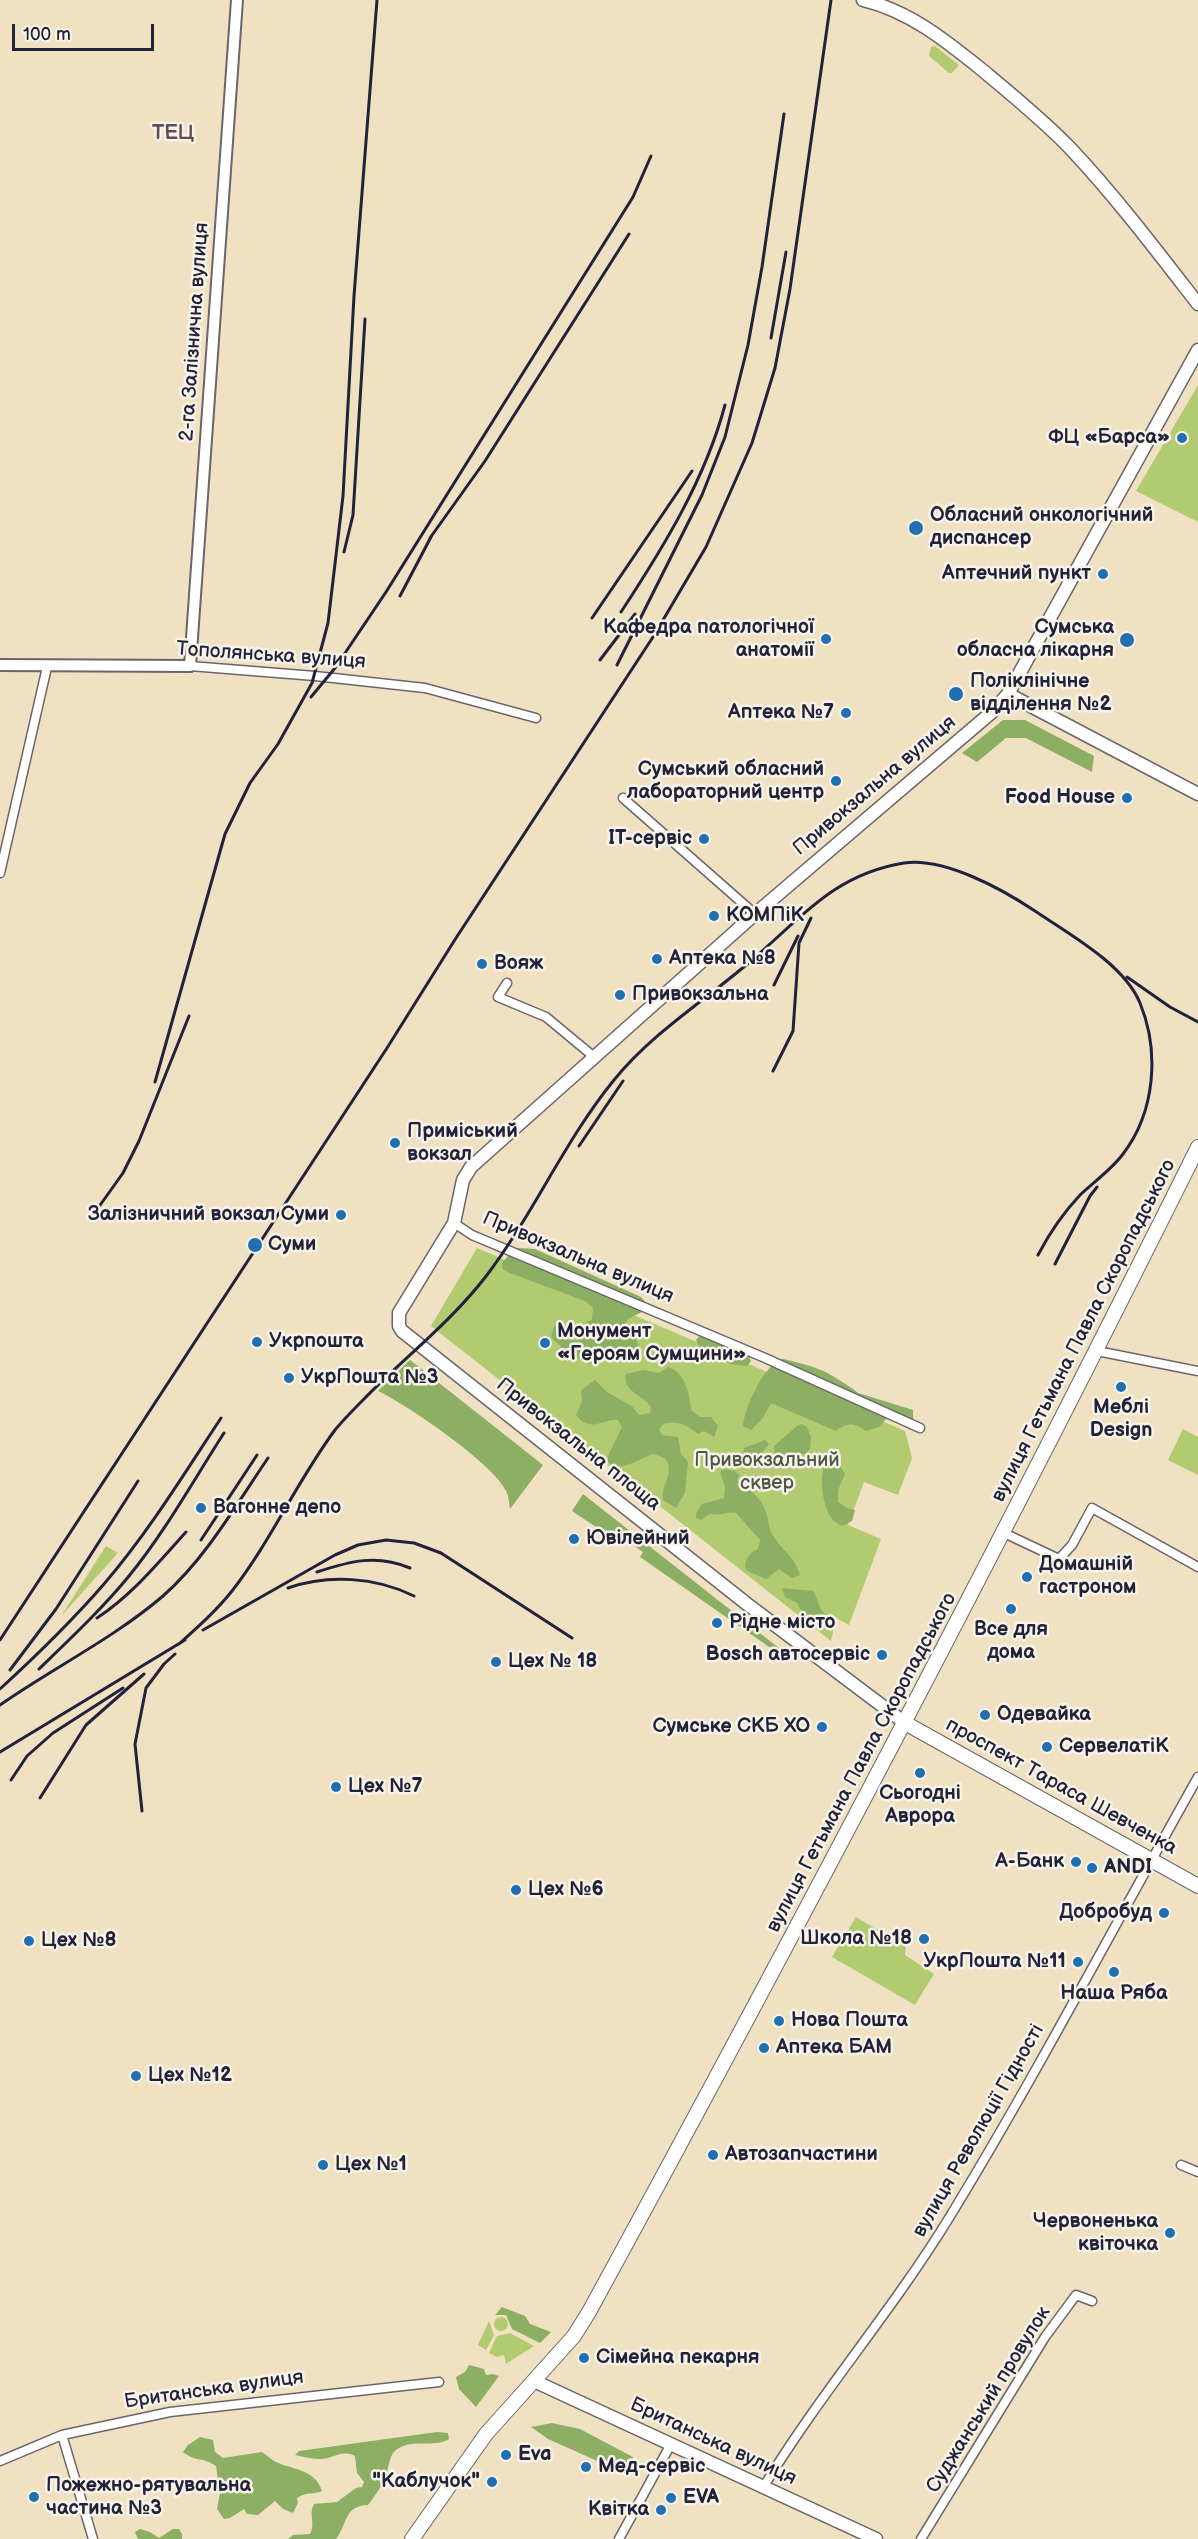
<!DOCTYPE html>
<meta charset="utf-8">
<style>
body{margin:0}
#map{position:relative;width:1198px;height:2539px;overflow:hidden;background:#efe1c2;font-family:"Balsamiq Sans",sans-serif}
canvas{display:block}
.scale{position:absolute;left:12px;top:24px;width:142px;height:27px;box-sizing:border-box;border:3px solid #22223b;border-top:0;padding-left:8px;font-size:18px;line-height:21px;white-space:nowrap;color:#22223b;-webkit-text-stroke:4px #f7f3e8;paint-order:stroke}
</style>
<div id="map">
<canvas width="1198" height="2539"></canvas>
<div class="scale">100 m</div>
</div>
<script>
const ctx = document.querySelector('canvas').getContext('2d');
ctx.lineJoin = 'round';
function fillPath(path, color) {
  ctx.fillStyle = color;
  ctx.fill(path, 'evenodd');
}
function trace(path, color, width, dash) {
  ctx.strokeStyle = color;
  ctx.lineWidth = width;
  ctx.lineCap = dash ? 'butt' : 'round';
  ctx.setLineDash(dash || []);
  ctx.stroke(path);
}
function label(font, color, halo, rows, align = 'center') {
  ctx.font = font + ' "Balsamiq Sans",sans-serif';
  ctx.lineWidth = 5;
  ctx.setLineDash([]);
  ctx.textBaseline = 'middle';
  ctx.strokeStyle = halo;
  ctx.fillStyle = color;
  for (const [text, x, y, turn = 0] of rows) {
    ctx.save();
    ctx.translate(x, y);
    ctx.rotate((+turn || 0) * Math.PI / 180);
    ctx.textAlign = isNaN(turn) ? turn : align;
    if (halo) ctx.strokeText(text, 0, 0);
    ctx.fillText(text, 0, 0);
    ctx.restore();
  }
}
fillPath(new Path2D(`
 M935 46 959 65 952 73H949L929 56 931 47Z
 M1198 385V522L1136 491Z
 M477 1248 905 1431 912 1458 898 1495 864 1482 848 1525 881 1539 849 1625 836 1618 831 1641 431 1326Z
 M1183 1429 1198 1437V1475L1168 1460Z
 M106 1546 118 1553 63 1614V1613Z
 M856 1917 906 1947 905 1955 934 1974 915 2005 832 1957Z
 M494 2324a7 7 0 1 1 14 0a7 7 0 1 1-14 0Z
 M489 2321 494 2335 486 2350 478 2345Z
 M510 2333 534 2346 506 2364 504 2355 497 2357 489 2353 497 2336Z`), '#b2cb71');
fillPath(new Path2D(`
 M1003 720H1025L1094 756 1092 772 1026 738H1006L977 762 962 753Z
 M518 1248 535 1249 641 1297 648 1305 646 1310 628 1319 621 1331 627 1336 636 1338 639 1348 627 1359 605 1354 590 1364 565 1351 551 1337 554 1326 566 1325 567 1338 577 1341 581 1337 586 1322 592 1320 593 1308 585 1301 507 1272 502 1268V1263L513 1250Z
 M700 1335 721 1342 727 1352 749 1356 751 1361 747 1366 730 1364C716 1350 704 1360 696 1340Z
 M783 1359C790 1360 815 1367 821 1370 827 1372 856 1390 858 1393L913 1410V1421L902 1425 887 1418 879 1427 866 1431C854 1423 848 1422 836 1431L771 1403 762 1419 751 1430 743 1426C744 1409 765 1362 783 1359Z
 M410 1360 543 1465 510 1509C509 1504 509 1496 506 1491 494 1464 406 1404 378 1391Z
 M668 1367C685 1372 690 1394 691 1410L700 1417H711L718 1426 714 1437 704 1431 698 1434C687 1425 675 1419 662 1425L659 1430 662 1435 678 1437 681 1454 688 1462 685 1493 676 1508 663 1500C660 1485 676 1472 665 1458L653 1454C639 1458 621 1474 608 1462V1456L622 1427 618 1420C606 1418 590 1434 576 1415L582 1401 581 1390 595 1380 607 1392 632 1406 639 1415 650 1413 651 1407C644 1395 622 1392 626 1374L643 1370 659 1373Z
 M802 1424 807 1427 811 1437 810 1449 805 1454 775 1458 774 1446 797 1426Z
 M765 1440 769 1444 759 1457 743 1454 744 1448Z
 M830 1457 839 1464 845 1474 838 1490V1502L847 1508 855 1510 852 1521 842 1526C839 1524 836 1523 834 1521 822 1510 816 1467 830 1457Z
 M724 1469 735 1471 739 1475 737 1481C750 1488 763 1500 767 1515 769 1522 769 1531 774 1537 784 1553 794 1555 800 1575L792 1578 779 1569 766 1579 747 1571C742 1562 749 1553 758 1549L760 1540 736 1513C727 1511 723 1516 710 1514L701 1520 696 1518V1513L702 1504 724 1498 725 1487 720 1472Z
 M583 1494 784 1652 782 1656 640 1557 643 1552 621 1537 617 1541 572 1511Z
 M782 1588 814 1591 821 1610 829 1617 825 1628H823L804 1616 797 1603 785 1597Z
 M502 2307 525 2316 530 2324 551 2332 540 2343 512 2329 506 2315H495Z
 M469 2365 484 2369 486 2375 493 2374 499 2376 476 2407 459 2389 456 2377 465 2372Z
 M552 2423 580 2429 633 2457 632 2467 622 2472 548 2439 531 2427Z
 M437 2432 448 2433 449 2439C435 2448 414 2439 399 2448 387 2454 390 2470 384 2481 379 2490 374 2497 368 2505 344 2506 348 2523 336 2539H288L293 2535 310 2534C316 2523 308 2514 314 2504L337 2502 356 2488 362 2487 364 2482 357 2473 355 2456C343 2449 332 2459 321 2459 312 2459 304 2457 295 2455L299 2451Z
 M200 2437 213 2440 215 2452 223 2458 262 2452C266 2455 270 2458 274 2461 291 2470 315 2468 322 2491 313 2495 308 2491 297 2498L298 2503 293 2513 283 2509 275 2501 258 2515 247 2514 244 2509 230 2518 224 2519 217 2509 220 2493 216 2466C204 2457 195 2462 183 2452L188 2445Z
 M140 2529 150 2532 159 2538 173 2529H179L182 2534V2539H138L135 2532Z`), '#8daf63');
const minor = new Path2D(`
 M190 666 315 676 425 688 536 718
 M623 798 755 914
 M0 873 47 667
 M507 983 498 997 546 1017 593 1056
 M454 1223 472 1235 765 1358 920 1428
 M1097 1351 1198 1371
 M1004 1533 1059 1559 1072 1545 1092 1508 1198 1567
 M1181 2165 1198 2172
 M62 2435 93 2539
 M0 2461 62 2435 170 2412 439 2382
 M764 2486C820 2394 892 2311 949 2218 1037 2074 1115 1924 1198 1777
 M619 2539 671 2444
 M921 2539 1045 2337 1076 2295 1092 2301`);
const tertiary = new Path2D(`
 M0 665 190 666 237 0`);
const secondary = new Path2D(`
 M863 0C909 11 945 40 981 69 1011 94 1043 120 1070 148 1116 197 1157 251 1198 304
 M1008 694 1198 794
 M905 1723 747 1604 402 1331 399 1326V1313L454 1223 463 1180 471 1167 755 914 992 712 1008 694 1198 350
 M534 2381 876 2539`);
const primary = new Path2D(`
 M905 1723 1198 1886
 M412 2539 486 2434 574 2336 589 2312C799 1927 1003 1539 1198 1147`);
trace(minor, '#6a656a', 11);
trace(tertiary, '#6a656a', 14);
trace(secondary, '#6a656a', 15);
trace(primary, '#6a656a', 16);
trace(minor, '#fff', 8);
trace(tertiary, '#fff', 10);
trace(secondary, '#fff', 12);
trace(primary, '#fff', 14);
trace(new Path2D(`
 M771 338 786 252
 M430 538 485 461 629 234
 M344 552 353 515 365 319
 M400 596 432 535
 M621 612C663 548 705 480 725 405
 M592 618 692 471
 M600 660 635 614
 M617 665 702 495 725 437 748 345 762 267 784 114
 M311 697 335 668 386 592 633 197 651 156
 M1127 977 1170 1007 1198 1022
 M774 985 798 936
 M773 1071 793 1031 799 943 811 918
 M155 1082 225 834 250 783 278 744 312 683 328 623 343 496 354 296 377 0
 M579 1146 623 1081
 M98 1208 123 1173 139 1141 189 1016
 M1055 1264 1090 1196 1097 1187
 M201 1540 257 1455
 M317 1572C350 1561 377 1554 410 1568
 M288 1588C328 1574 376 1577 414 1596
 M97 1618C132 1595 158 1563 186 1532
 M203 1630 335 1555 358 1545 386 1540 414 1543 441 1553 572 1638
 M0 1640 387 1048 456 938 653 637 706 547 752 443 775 368 790 289 831 0
 M179 1644C198 1627 216 1611 232 1591 271 1541 297 1481 335 1430 344 1419 354 1409 364 1399 404 1358 452 1321 487 1275 534 1213 565 1140 614 1080 653 1032 706 1000 752 960 802 917 835 874 904 863 944 857 1002 889 1035 911 1069 934 1124 964 1140 1003 1160 1052 1155 1112 1123 1154 1112 1169 1095 1181 1081 1194 1063 1213 1050 1232 1038 1255
 M39 1669C70 1639 102 1609 129 1576 165 1532 193 1481 224 1433
 M10 1670 56 1609 138 1481
 M0 1689C36 1656 72 1621 104 1584 148 1533 184 1474 221 1418
 M0 1705C53 1668 114 1638 163 1596 206 1558 236 1505 268 1458
 M0 1752 185 1640
 M11 1780 27 1756 53 1733 123 1688
 M40 1798 86 1725 144 1674
 M142 1811 135 1744 146 1688 164 1664 175 1654`), '#22223b', 3);
for (const [x, y, r, color] of [
 [1182,438,6,"#1f6fb2"],
 [916,528,8,"#1f6fb2"],
 [1103,574,6,"#1f6fb2"],
 [826,639,6,"#1f6fb2"],
 [1127,640,8,"#1f6fb2"],
 [956,694,8,"#1f6fb2"],
 [846,713,6,"#1f6fb2"],
 [836,781,6,"#1f6fb2"],
 [1127,798,6,"#1f6fb2"],
 [704,839,6,"#1f6fb2"],
 [714,916,6,"#1f6fb2"],
 [657,959,6,"#1f6fb2"],
 [482,964,6,"#1f6fb2"],
 [620,995,6,"#1f6fb2"],
 [395,1143,6,"#1f6fb2"],
 [341,1215,6,"#1f6fb2"],
 [255,1245,8,"#1f6fb2"],
 [257,1342,6,"#1f6fb2"],
 [545,1343,6,"#1f6fb2"],
 [289,1378,6,"#1f6fb2"],
 [1121,1387,6,"#1f6fb2"],
 [201,1508,6,"#1f6fb2"],
 [574,1539,6,"#1f6fb2"],
 [1027,1577,6,"#1f6fb2"],
 [1011,1609,6,"#1f6fb2"],
 [717,1623,6,"#1f6fb2"],
 [882,1655,6,"#1f6fb2"],
 [496,1662,6,"#1f6fb2"],
 [985,1715,6,"#1f6fb2"],
 [822,1727,6,"#1f6fb2"],
 [1047,1747,6,"#1f6fb2"],
 [920,1773,6,"#1f6fb2"],
 [336,1787,6,"#1f6fb2"],
 [1076,1862,6,"#1f6fb2"],
 [1092,1868,6,"#1f6fb2"],
 [516,1890,6,"#1f6fb2"],
 [1164,1913,6,"#1f6fb2"],
 [924,1939,6,"#1f6fb2"],
 [29,1941,6,"#1f6fb2"],
 [1078,1962,6,"#1f6fb2"],
 [1114,1972,6,"#1f6fb2"],
 [779,2021,6,"#1f6fb2"],
 [764,2048,6,"#1f6fb2"],
 [136,2076,6,"#1f6fb2"],
 [713,2155,6,"#1f6fb2"],
 [323,2165,6,"#1f6fb2"],
 [1170,2233,6,"#1f6fb2"],
 [584,2358,6,"#1f6fb2"],
 [506,2455,6,"#1f6fb2"],
 [586,2467,6,"#1f6fb2"],
 [492,2482,6,"#1f6fb2"],
 [34,2497,6,"#1f6fb2"],
 [671,2498,6,"#1f6fb2"],
 [661,2510,6,"#1f6fb2"]
]) {
  const dot = new Path2D();
  dot.arc(x, y, r, 0, 2 * Math.PI);
  ctx.fillStyle = color;
  ctx.fill(dot);
  trace(dot, '#f7f3e8', 2);
}
label('20px', '#22223b', '#f7f3e8', [
 ["2-га Залізнична вулиця",195,332,-86],
 ["Тополянська вулиця",271,656,4],
 ["Привокзальна вулиця",875,786,-40],
 ["Привокзальна вулиця",578,1258,23],
 ["вулиця Гетьмана Павла Скоропадського",1084,1331,-63],
 ["Привокзальна площа",578,1445,38],
 ["вулиця Гетьмана Павла Скоропадського",862,1763,-62],
 ["проспект Тараса Шевченка",1061,1787,29],
 ["вулиця Революції Гідності",979,2131,-60],
 ["Британська вулиця",214,2390,-8],
 ["Суджанський провулок",989,2400,-58],
 ["Британська вулиця",713,2442,25]
]);
label('bold 20px', '#22223b', '#f7f3e8', [
 ["ФЦ «Барса»",1170,438,"right"],
 ["Обласний онкологічний",930,516],
 ["диспансер",930,539],
 ["Аптечний пункт",1091,574,"right"],
 ["Кафедра патологічної",814,628,"right"],
 ["анатомії",814,651,"right"],
 ["Сумська",1114,628,"right"],
 ["обласна лікарня",1114,651,"right"],
 ["Поліклінічне",970,682],
 ["відділення №2",970,705],
 ["Аптека №7",834,713,"right"],
 ["Сумський обласний",824,770,"right"],
 ["лабораторний центр",824,793,"right"],
 ["Food House",1115,798,"right"],
 ["IT-сервіс",692,839,"right"],
 ["КОМПіК",726,916],
 ["Аптека №8",669,959],
 ["Вояж",494,964],
 ["Привокзальна",632,995],
 ["Приміський",407,1132],
 ["вокзал",407,1155],
 ["Залізничний вокзал Суми",329,1215,"right"],
 ["Суми",268,1245],
 ["Монумент",557,1332],
 ["«Героям Сумщини»",557,1355],
 ["Укрпошта",269,1342],
 ["УкрПошта №3",301,1378],
 ["Меблі",1121,1408,"center"],
 ["Design",1121,1431,"center"],
 ["Вагонне депо",213,1508],
 ["Ювілейний",586,1539],
 ["Домашній",1039,1565],
 ["гастроном",1039,1588],
 ["Рідне місто",729,1623],
 ["Все для",1011,1630,"center"],
 ["дома",1011,1653,"center"],
 ["Bosch автосервіс",870,1655,"right"],
 ["Цех № 18",508,1662],
 ["Одевайка",997,1715],
 ["Сумське СКБ ХО",810,1727,"right"],
 ["СервелатіК",1059,1747],
 ["Цех №7",348,1787],
 ["Сьогодні",920,1794,"center"],
 ["Аврора",920,1817,"center"],
 ["А-Банк",1064,1862,"right"],
 ["ANDI",1104,1868],
 ["Цех №6",528,1890],
 ["Добробуд",1152,1913,"right"],
 ["Школа №18",912,1939,"right"],
 ["Цех №8",41,1941],
 ["УкрПошта №11",1066,1962,"right"],
 ["Наша Ряба",1114,1994,"center"],
 ["Нова Пошта",791,2021],
 ["Аптека БАМ",776,2048],
 ["Цех №12",148,2076],
 ["Автозапчастини",725,2155],
 ["Цех №1",335,2165],
 ["Червоненька",1158,2222,"right"],
 ["квіточка",1158,2245,"right"],
 ["Сімейна пекарня",596,2358],
 ["Eva",518,2455],
 ["Мед-сервіс",598,2467],
 ["\"Каблучок\"",480,2482,"right"],
 ["Пожежно-рятувальна",46,2486],
 ["частина №3",46,2509],
 ["EVA",683,2498],
 ["Квітка",649,2510,"right"]
], 'left');
label('20px', '#4d554b', '#f7f3e8', [
 ["Привокзальний",767,1461],
 ["сквер",767,1484]
]);
label('bold 21px', '#624d56', '#f7f3e8', [
 ["ТЕЦ",173,134]
]);
</script>
